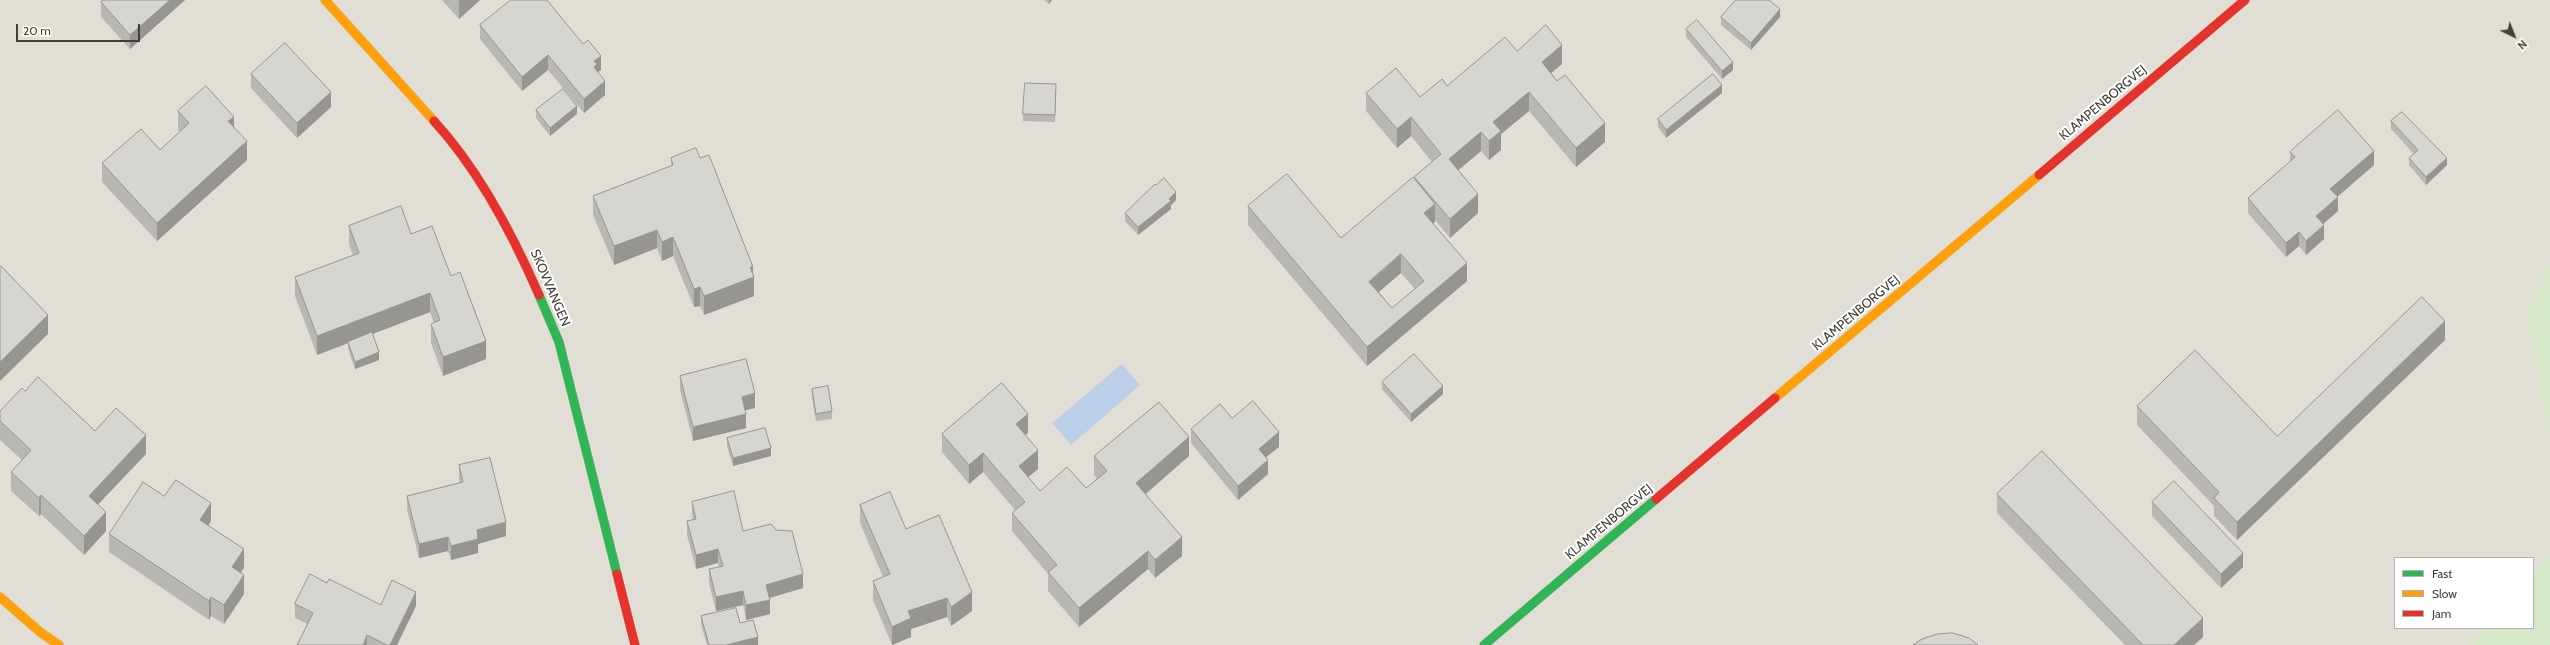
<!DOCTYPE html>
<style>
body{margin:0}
#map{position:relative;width:2550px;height:645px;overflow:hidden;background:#edece7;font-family:Cabin,sans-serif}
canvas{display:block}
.legend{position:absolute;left:2394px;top:557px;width:140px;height:72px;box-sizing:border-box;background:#fff;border:1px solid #b3b2ae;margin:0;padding:5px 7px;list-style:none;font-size:12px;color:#423f35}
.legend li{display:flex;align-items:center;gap:8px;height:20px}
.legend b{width:20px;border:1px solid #b3b2ae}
.north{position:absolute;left:2494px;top:16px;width:40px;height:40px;-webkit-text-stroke:3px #fff;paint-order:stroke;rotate:137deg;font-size:11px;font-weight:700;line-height:16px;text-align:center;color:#423f35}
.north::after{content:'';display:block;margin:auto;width:14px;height:18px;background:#423f35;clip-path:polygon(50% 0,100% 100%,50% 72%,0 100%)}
.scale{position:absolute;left:16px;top:24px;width:124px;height:18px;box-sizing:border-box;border:2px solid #423f35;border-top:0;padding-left:5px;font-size:12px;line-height:14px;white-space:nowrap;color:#423f35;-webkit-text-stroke:3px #fff;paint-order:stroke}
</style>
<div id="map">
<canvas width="2550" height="645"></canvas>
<ul class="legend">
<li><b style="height:5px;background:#30b455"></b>Fast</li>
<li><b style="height:5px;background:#ff9f0a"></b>Slow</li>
<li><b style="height:5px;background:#e5322d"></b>Jam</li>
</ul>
<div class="north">N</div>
<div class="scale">20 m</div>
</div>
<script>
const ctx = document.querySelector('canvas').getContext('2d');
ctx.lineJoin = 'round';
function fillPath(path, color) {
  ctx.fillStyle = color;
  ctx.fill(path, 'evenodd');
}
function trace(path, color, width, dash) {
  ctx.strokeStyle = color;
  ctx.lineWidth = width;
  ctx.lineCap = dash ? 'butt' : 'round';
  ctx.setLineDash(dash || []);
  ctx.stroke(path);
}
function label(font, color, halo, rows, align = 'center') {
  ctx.font = font + ' Cabin,sans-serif';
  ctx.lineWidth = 4;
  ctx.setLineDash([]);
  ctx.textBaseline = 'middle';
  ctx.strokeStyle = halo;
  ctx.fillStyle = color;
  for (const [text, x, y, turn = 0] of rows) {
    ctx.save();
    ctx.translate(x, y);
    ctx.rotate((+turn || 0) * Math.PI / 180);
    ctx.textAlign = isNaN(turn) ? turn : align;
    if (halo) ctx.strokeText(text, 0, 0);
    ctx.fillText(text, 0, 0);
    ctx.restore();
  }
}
fillPath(new Path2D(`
 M0 0H2550V266L2525 310 2550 439V555L2533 574V558H2395V628H2485L2470 645H0Z`), '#e1dfd5');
fillPath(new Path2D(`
 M2550 266V439L2525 310Z
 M2550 555V645H2470L2485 628H2533V574Z`), '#d6e6c9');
fillPath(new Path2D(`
 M1122 364 1140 385 1071 445 1052 423Z`), '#bbcfe8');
const fast = new Path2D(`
 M539 295 559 342 617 574
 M1484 645 1656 499`);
const slow = new Path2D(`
 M325 0 434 121
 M1775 398 2039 175
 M0 597 40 632 59 645`);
const jam = new Path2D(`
 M434 121C478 169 513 235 539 295
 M2039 175 2245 0
 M1656 499 1775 398
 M617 574 635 645`);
trace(fast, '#cccabf', 10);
trace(slow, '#cccabf', 10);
trace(jam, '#cccabf', 10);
trace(fast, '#30b455', 9);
trace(slow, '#ff9f0a', 9);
trace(jam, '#e5322d', 9);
fillPath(new Path2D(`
 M104 0H185L130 49 101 17V2Z
 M442 0H480L459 19Z
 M1044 0H1052L1049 4Z
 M1721 17H1780L1751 50 1721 25Z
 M480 25 601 70 598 72 605 95 584 113 548 70 522 91 480 39Z
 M1686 29 1733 70 1722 79 1686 37Z
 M1517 51 1562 64 1551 73 1605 142 1576 167 1529 111 1501 134V150L1489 160 1481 151 1458 170 1478 213 1450 238 1435 220V222L1433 224 1467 281 1367 366 1248 225V206L1341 238 1414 179V177L1432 162 1411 136 1397 148 1366 111V93L1420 97 1447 86ZM1401 273 1415 289 1392 308 1379 292Z
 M251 74 331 107 297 138 251 88Z
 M1056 92 1055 122 1023 121V114Z
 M1722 93 1666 138 1658 127V119Z
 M536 110 577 114 550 136 536 118Z
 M178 111 234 127 247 160 157 241 102 182V163L160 150 180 132 178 130Z
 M2391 121 2447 165 2426 185 2409 165V158L2414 154 2391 129Z
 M2290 152 2374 165 2337 197 2338 211 2323 224 2324 239 2306 255 2299 246 2286 257 2248 213V198L2290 162Z
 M671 158H700L753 274 754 296 704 315 700 306 694 307 673 256 662 261 657 248 614 265 593 215V196L671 166Z
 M1156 185 1176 200 1171 205V209L1138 235 1125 221V213Z
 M349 226 411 234 451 276 486 359 443 376 431 343V324L434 323 430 312 373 334 379 360 355 369 348 349V343L317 355 295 296V277L353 255 349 245Z
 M2445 340 2237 540 2214 516V506L2137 425V406L2277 436Z
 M680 376 755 408 745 410 746 428 693 441 680 390Z
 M1382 382 1443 394 1411 422 1382 389Z
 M812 389 832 411V419L816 421 812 397Z
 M25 391 95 431 146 454 98 504 106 531 84 555 41 514 39 516 11 491V472L22 460 0 440V411Z
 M1232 418 1279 447 1265 457 1268 474 1238 500 1191 443V429Z
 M1028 433 1025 435 1038 469 1028 477 1040 491 1086 488 1097 479 1094 475V456H1189L1146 494 1182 556 1155 578 1148 569 1079 627 1048 591V574L1012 531V513L1015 510 983 472 969 484 942 452V434Z
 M727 438 771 456 733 466 727 446Z
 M459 465 506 536 478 544V553L451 560 448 551 419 558 407 510V496L460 483 459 479Z
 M1997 494 2203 637 2194 645H2125L1997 513Z
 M164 496 211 521 208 526 244 568 240 573 244 594 224 624 211 616 209 620 109 552V534Z
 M692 502 743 531 803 588 769 598 770 614 746 620 743 605 716 611 709 583V569L719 567 718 563 696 569 687 535V521L693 520 692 516Z
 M2152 502 2243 567 2221 588 2152 516Z
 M860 505 906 529 972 611 951 626 947 617 911 629V637L892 645 873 600V581L883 577 860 523Z
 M327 583 381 605 416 606 397 645H297L307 624 295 618V604Z
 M701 616 740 623 758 645H707L701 624Z`), '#b8b7b3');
fillPath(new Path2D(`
 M170 0H185L130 49V35Z
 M459 0H480L459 19Z
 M1049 0H1052L1049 4Z
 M1780 9V17L1751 50V43Z
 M1562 45V64L1542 81V62Z
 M548 55V70L522 91V77Z
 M601 56V70L597 73 594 81V61Z
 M1733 62V70L1722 79V71Z
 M605 81V95L584 113V99Z
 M1722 85V93L1666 138V130Z
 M331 92V107L297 138V123Z
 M1529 92V111L1501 134V150L1489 160V141L1493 122Z
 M577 106V114L550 136V128Z
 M234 117V135L228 121Z
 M1411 117V136L1397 148V129Z
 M1605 123V142L1576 167V148Z
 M1481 132V151L1449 178V159Z
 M247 141V160L157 241V223Z
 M2374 151V165L2330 203V189Z
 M2447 158V165L2426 185V177Z
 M1176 192V200L1171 205V209L1138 235V227Z
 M1478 194V213L1450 238V219Z
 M2338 197V211L2316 230V216Z
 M1435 204V222L1424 231V213Z
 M2324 225V239L2306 255V241Z
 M657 230V248L614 265V246Z
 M2299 232V246L2286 257V243Z
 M673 237V256L662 261V242Z
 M1401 254V273L1369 300V282Z
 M1467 263V281L1367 366V347Z
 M750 267H753V277H754V296L704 315V296Z
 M700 287V306L694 307V289Z
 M430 293V312L317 355V336Z
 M48 315V334L0 381V362Z
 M2445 321V340L2237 540V522Z
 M486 341V359L443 376V357Z
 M379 352V360L355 369V362Z
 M1443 386V394L1411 422V414Z
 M755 393V408L742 411V397Z
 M746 414V428L693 441V427Z
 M1028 414V433L1016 443V424Z
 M1279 432V447L1259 463V449Z
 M146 435V454L89 514V496Z
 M1189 437V456L1136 502V483Z
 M771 448V456L733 466V458Z
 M1038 450V469L1019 485V466Z
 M983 453V472L969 484V465Z
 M1268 460V474L1238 500V486Z
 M41 495V514L39 516V498Z
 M211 503V521L200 539V520Z
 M106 512V531L84 555V536Z
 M506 522V536L478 544V553L451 560V546L477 530Z
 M448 537V551L419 558V544Z
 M1182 537V556L1155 578V560Z
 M244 549V568L232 585V567Z
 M718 549V563L696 569V555Z
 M1148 551V569L1079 627V608Z
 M2243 553V567L2221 588V574Z
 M803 574V588L766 599V585Z
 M244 575V594L224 624V605Z
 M743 591V605L716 611V597Z
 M416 592V606L397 645H390Z
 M972 592V611L951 626V607Z
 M211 597V616L209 620V601Z
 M947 598V617L911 629V637L892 645V627L908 611Z
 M770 600V614L746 620V605Z
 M2203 618V637L2194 645H2174Z
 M367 635V645H363Z
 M758 637V645H726Z`), '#969592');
const building = new Path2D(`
 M104 0H170L130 35 101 2Z
 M511 0H547L583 44 588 40 601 56 594 61 597 64 594 67 605 81 584 99 548 55 522 77 480 25Z
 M1736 0H1769L1780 9 1751 43 1721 17Z
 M1697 20 1733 62 1722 71 1686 29Z
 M1546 25 1562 45 1542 62 1557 81 1565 75 1605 123 1576 148 1529 92 1493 122 1501 131 1489 141 1481 132 1449 159 1478 194 1450 219 1414 177 1441 154 1411 117 1397 129 1366 93 1396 68 1420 97 1442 79 1447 86 1505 37 1517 51Z
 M285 43 331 92 297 123 251 74Z
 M1713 74 1722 85 1666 130 1658 119Z
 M1025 83 1056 84 1055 115 1023 114Z
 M206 86 234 117 228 121 247 141 157 223 102 163 141 129 160 150 189 123 178 111Z
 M563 89 577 106 550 128 536 110Z
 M2338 110 2374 151 2330 189 2338 197 2316 216 2324 225 2306 241 2299 232 2286 243 2248 198 2295 157 2290 152Z
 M2402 112 2447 158 2426 177 2409 158 2418 150 2391 121Z
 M696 148 700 158 709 155 753 267H750L754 277 704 296 700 287 694 289 673 237 662 242 657 230 614 246 593 196 673 165 671 158Z
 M1287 174 1341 238 1413 177 1435 204 1424 213 1467 263 1367 347 1248 206ZM1401 254 1424 281 1392 308 1369 282Z
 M1164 178 1176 192 1169 199 1171 201 1138 227 1125 213 1155 184 1156 185Z
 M401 206 411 234 432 226 451 276 460 272 486 341 443 357 431 324 440 320 430 293 317 336 295 277 359 253 349 226Z
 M1 266 48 315 0 362V267Z
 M2422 297 2445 321 2237 522 2214 498 2219 492 2137 406 2195 350 2277 436Z
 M372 332 379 352 355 362 348 342Z
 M1414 354 1443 386 1411 414 1382 382Z
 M746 359 755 393 742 397 746 414 693 427 680 376Z
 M38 377 95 431 116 408 146 435 89 496 106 512 84 536 41 495 39 498 11 472 31 450 0 421V411L22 388 25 391Z
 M1002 383 1028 414 1016 424 1038 450 1019 466 1040 491 1067 467 1086 488 1107 471 1094 456 1159 402 1189 437 1136 483 1182 537 1155 560 1148 551 1079 608 1048 572 1057 565 1012 513 1025 502 983 453 969 465 942 434Z
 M828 386 832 411 816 414 812 389Z
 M1253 401 1279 432 1259 449 1268 460 1238 486 1191 429 1220 404 1232 418Z
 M765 428 771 448 733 458 727 438Z
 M2042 451 2203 618 2174 645H2143L1997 494Z
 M490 458 506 522 477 530 478 539 451 546 448 537 419 544 407 496 463 482 459 465Z
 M176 480 211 503 200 520 244 549 232 567 244 575 224 605 211 597 209 601 109 534 143 482 164 496Z
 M2174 481 2243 553 2221 574 2152 502Z
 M734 491 743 531 771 524 776 530 792 531 803 574 766 585 770 600 746 605 743 591 716 597 709 569 723 566 718 549 696 555 687 521 696 519 692 502Z
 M890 492 906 529 939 515 972 592 951 607 947 598 908 611 911 618 892 627 873 581 890 574 860 505Z
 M310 574 327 583 329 579 381 605 392 580 416 592 390 645H387L367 635 363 645H297L313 613 295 604Z
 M736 608 740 623 753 620 758 637 726 645H709L701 616Z
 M1953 633 1969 638 1978 645H1913L1922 639 1937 634Z`);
fillPath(building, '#d6d5d0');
trace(building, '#969592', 1);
label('13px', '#423f35', '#fff', [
 ["KLAMPENBORGVEJ",2103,103,-40],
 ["SKOVVANGEN",550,288,67],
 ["KLAMPENBORGVEJ",1856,313,-40],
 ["KLAMPENBORGVEJ",1609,522,-40]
]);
</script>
